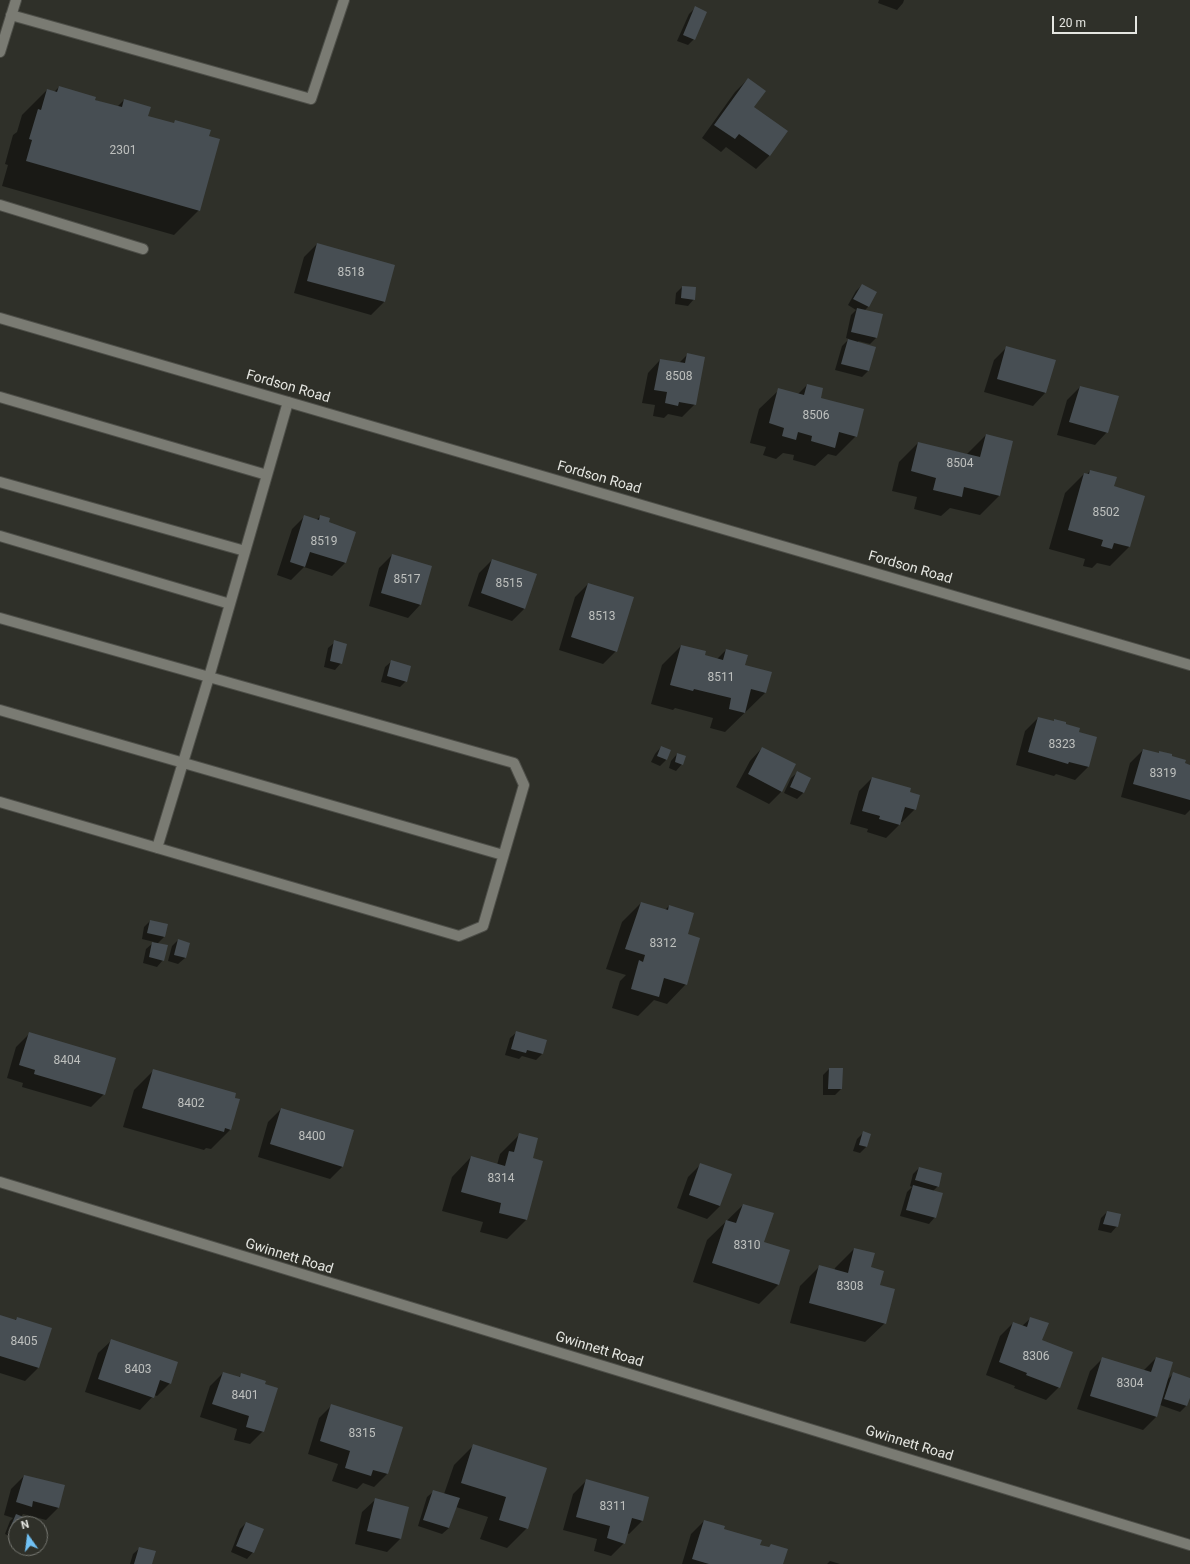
<!DOCTYPE html>
<style>
body{margin:0}
#map{position:relative;width:1190px;height:1564px;overflow:hidden;background:#2f3029;font-family:Roboto,sans-serif}
canvas{display:block}
.north{position:absolute;left:8px;top:1516px;width:40px;height:40px;box-sizing:border-box;background:#2f3029;border:1px solid #787973;border-radius:50%;rotate:346deg;font-size:11px;font-weight:700;line-height:16px;text-align:center;color:#e5e6e1}
.north::after{content:'';display:block;margin:auto;width:14px;height:18px;background:#70c1f4;clip-path:polygon(50% 0,100% 100%,50% 72%,0 100%)}
.scale{position:absolute;left:1052px;top:16px;width:85px;height:18px;box-sizing:border-box;border:2px solid #e5e6e1;border-top:0;padding-left:5px;font-size:12px;line-height:14px;white-space:nowrap;color:#e5e6e1;-webkit-text-stroke:3px #2f3029;paint-order:stroke}
</style>
<div id="map">
<canvas width="1190" height="1564"></canvas>
<div class="north">N</div>
<div class="scale">20 m</div>
</div>
<script>
const ctx = document.querySelector('canvas').getContext('2d');
ctx.lineJoin = 'round';
function fillPath(path, color) {
  ctx.fillStyle = color;
  ctx.fill(path, 'evenodd');
}
function trace(path, color, width, dash) {
  ctx.strokeStyle = color;
  ctx.lineWidth = width;
  ctx.lineCap = dash ? 'butt' : 'round';
  ctx.setLineDash(dash || []);
  ctx.stroke(path);
}
function label(font, color, halo, rows, align = 'center') {
  ctx.font = font + ' Roboto,sans-serif';
  ctx.lineWidth = 3;
  ctx.setLineDash([]);
  ctx.textBaseline = 'middle';
  ctx.strokeStyle = halo;
  ctx.fillStyle = color;
  for (const [text, x, y, turn = 0] of rows) {
    ctx.save();
    ctx.translate(x, y);
    ctx.rotate((+turn || 0) * Math.PI / 180);
    ctx.textAlign = isNaN(turn) ? turn : align;
    if (halo) ctx.strokeText(text, 0, 0);
    ctx.fillText(text, 0, 0);
    ctx.restore();
  }
}
fillPath(new Path2D(`
 M879 0H904L903 3 897 10 878 3Z
 M695 8 694 39 688 45 677 41 689 14Z
 M748 79 753 108 786 132 769 156 756 169 726 147 721 152 702 138 735 92Z
 M59 87 94 100 117 107 124 100 147 117 173 124 176 121 208 137 199 210 174 235 2 186 8 165 5 164 13 135 17 132 22 115 47 90 54 92Z
 M317 244 394 266 384 302 371 315 294 293 304 257Z
 M862 285 876 292 868 307 865 310 876 338 870 344 858 341 868 371 862 377 835 370 842 346 849 339 846 338 851 315 856 310 848 305 856 291Z
 M682 287 694 299 688 306 675 304 676 293Z
 M1007 347 1055 361 1045 393 1033 406 984 392 994 360Z
 M687 355 695 404 682 417 668 414 664 418 653 416 655 405 642 403 648 373 660 360 679 363Z
 M807 385 856 436 836 456 828 454 815 466 793 460 794 455 783 453 776 459 763 455 766 447 750 443 759 409 779 390 797 395Z
 M1080 387 1107 432 1095 445 1057 435 1067 400Z
 M986 435 1012 442 999 496 980 515 950 508 941 516 914 509 917 497 892 491 899 462 918 443 967 454Z
 M1090 471 1113 487 1144 496 1129 547 1110 566 1097 563 1092 568 1083 566 1085 559 1049 549 1065 493 1084 474 1086 475Z
 M305 516 316 520 321 516 328 523 345 563 332 576 304 567 291 580 277 575 292 529Z
 M392 555 420 605 408 618 369 606 379 568Z
 M492 560 525 608 512 621 468 606 479 573Z
 M588 584 616 651 603 664 559 650 575 597Z
 M335 642 341 663 335 670 324 667 328 648Z
 M681 646 704 656 717 659 726 650 744 666 765 693 725 732 710 728 713 718 675 708 673 710 651 704 662 665Z
 M392 661 406 681 400 687 381 682 385 667Z
 M1038 718 1053 722 1055 720 1077 733 1096 738 1088 767 1075 780 1056 774 1054 776 1016 765 1025 731Z
 M661 747 669 751 666 760 660 766 651 762 655 754Z
 M762 748 782 791 769 804 736 787 750 761Z
 M1143 750 1158 754 1160 752 1190 766V810L1185 815 1121 797 1130 763Z
 M677 754 682 764 676 771 669 768 671 761Z
 M798 772 810 778 803 793 797 799 784 793 791 778Z
 M872 778 909 792 915 809 902 822H900L899 825 886 838 867 832 868 829 850 824 859 791Z
 M641 903 665 910 669 906 686 934V984L667 1004 654 1000 638 1016 612 1008 620 981 626 975 606 969 622 922Z
 M150 921 164 937 157 944 163 960 157 967 143 963 146 949 154 942 142 939 144 927Z
 M178 940 189 943 185 958 178 964 168 961 172 946Z
 M517 1032 542 1054 536 1060 522 1056 519 1059 505 1055 510 1038Z
 M29 1034 104 1094 91 1107 22 1087 23 1083 7 1078 16 1047Z
 M829 1069H842L841 1089 835 1095H823V1075Z
 M153 1071 238 1100 230 1130 211 1149 206 1148 204 1150 123 1127 134 1090Z
 M281 1109 343 1166 330 1179 258 1157 268 1122Z
 M863 1133 867 1146 860 1153 853 1151 857 1139Z
 M520 1134 531 1159 526 1220 507 1239 480 1232 483 1222 442 1211 452 1177 471 1157 497 1165 500 1154Z
 M701 1164 720 1206 707 1219 677 1208 688 1177Z
 M919 1168 938 1186 933 1191 935 1217 929 1224 900 1216 907 1192 912 1187 910 1186 913 1174Z
 M743 1205 763 1243 778 1285 759 1304 693 1282 707 1240Z
 M1107 1212 1117 1226 1111 1233 1098 1230 1101 1218Z
 M854 1249 870 1268 879 1286 885 1323 865 1342 790 1323 800 1286 819 1267 834 1271 835 1268Z
 M0 1316 14 1321 17 1318 51 1329 38 1368 25 1381 0 1373Z
 M1031 1318 1059 1387 1046 1400 1014 1388 1015 1386 986 1375 1000 1336 1013 1323 1022 1326Z
 M111 1341 170 1383 157 1396 154 1395 140 1410 85 1392 98 1353Z
 M1103 1358 1143 1371 1156 1358 1167 1380 1173 1374 1190 1379V1395L1186 1406 1180 1412 1160 1405 1156 1417 1143 1430 1077 1409 1090 1371Z
 M223 1373 238 1378 242 1374 263 1431 250 1444 234 1440 237 1429 200 1417 210 1386Z
 M332 1405 387 1474 374 1487 363 1483 357 1489 332 1481 338 1464 308 1454 319 1418Z
 M473 1446 527 1528 507 1548 480 1539 488 1517 456 1507 449 1528 442 1534 418 1526 427 1497 434 1491 444 1494 454 1465Z
 M24 1476 59 1507 46 1520 23 1514 21 1517 29 1524H16V1539L5 1534 10 1521 13 1518 4 1515 11 1489Z
 M586 1481 642 1521 629 1534 627 1533 624 1543 611 1556 594 1551 597 1539 563 1530 573 1494Z
 M375 1500 400 1539 387 1552 355 1544 362 1512Z
 M704 1521 759 1545 768 1548 771 1545 782 1564H682L691 1534Z
 M246 1523 253 1552 247 1559 231 1552 240 1529Z
 M140 1548 151 1564H130L133 1554Z
 M830 1561 840 1564H827Z`), '#0007');
fillPath(new Path2D(`
 M695 6 707 12 695 40 683 35Z
 M748 78 766 91 754 107 788 131 770 156 739 134 735 139 714 125Z
 M59 86 96 97 95 100 122 107 124 99 151 107 148 116 174 123 175 120 211 130 209 136 220 139 200 211 26 161 32 140 29 139 38 109 41 110 47 89 57 92Z
 M317 243 395 265 385 302 307 281Z
 M862 284 877 292 869 307 853 299Z
 M682 286 696 287 695 300 681 298Z
 M857 308 883 314 877 338 851 332Z
 M848 339 876 347 869 371 841 364Z
 M1006 346 1056 360 1046 393 997 379Z
 M687 353 705 357 696 405 679 402 678 406 665 403 667 392 654 390 660 359 685 363Z
 M807 384 823 388 821 398 864 409 857 437 839 432 835 448 811 441 812 436 798 432 796 440 782 436 784 428 769 423 778 388 804 395Z
 M1080 386 1119 396 1108 433 1069 422Z
 M986 434 1013 441 1000 496 964 487 962 497 933 490 936 478 911 471 918 442 980 457Z
 M1090 470 1117 477 1114 486 1145 496 1130 547 1114 543 1112 549 1101 546 1103 540 1068 530 1084 473 1089 474Z
 M304 515 319 520 320 515 330 518 329 522 356 532 346 563 310 552 305 567 290 562Z
 M392 554 432 566 421 605 381 593Z
 M492 559 537 574 525 609 481 593Z
 M588 583 634 597 617 652 571 637Z
 M334 640 347 644 342 664 330 661Z
 M681 645 706 651 705 655 723 660 726 649 748 655 745 665 772 672 766 693 751 689 745 713 729 709 731 698 694 689 693 691 670 685Z
 M391 660 411 666 407 682 387 676Z
 M1038 717 1054 721V719L1066 722V724L1080 728 1079 732 1097 737 1089 767 1069 762 1068 764 1028 752Z
 M661 746 671 750 667 760 657 756Z
 M762 747 796 764 782 792 748 774Z
 M1143 749 1159 753V751L1172 754V756L1186 760 1185 763 1190 765V800L1133 784Z
 M677 753 686 756 683 765 675 762Z
 M797 771 811 778 804 793 790 787Z
 M872 777 911 788 910 792 920 795 916 810 905 807 900 825 879 819 880 816 862 811Z
 M641 902 668 910 669 905 694 913 688 934 700 938 687 985 664 978 659 997 631 989 639 960 643 962 645 955 625 949Z
 M150 920 168 924 165 937 147 933Z
 M178 939 190 943 186 958 174 955Z
 M152 942 168 945 164 961 149 957Z
 M516 1031 547 1040 543 1054 527 1050 526 1053 511 1049Z
 M29 1032 116 1058 105 1095 34 1074 35 1070 19 1065Z
 M829 1068H843L842 1089H828Z
 M153 1069 236 1093 235 1098 240 1099 231 1130 225 1128 224 1132 142 1108Z
 M281 1108 354 1130 343 1167 270 1144Z
 M863 1131 871 1134 867 1147 859 1145Z
 M519 1133 538 1138 533 1158 543 1161 527 1220 499 1213 501 1203 461 1192 471 1156 505 1166 509 1151 514 1152Z
 M700 1163 732 1174 720 1206 689 1195Z
 M919 1167 942 1173 939 1187 915 1180Z
 M913 1185 943 1193 936 1218 906 1210Z
 M743 1204 774 1213 764 1242 790 1250 779 1285 712 1263 726 1220 736 1223Z
 M1107 1211 1121 1214 1118 1227 1103 1224Z
 M854 1248 875 1253 871 1267 884 1271 880 1285 895 1289 886 1324 809 1303 819 1265 848 1273Z
 M0 1315 16 1320 17 1317 52 1328 39 1368 0 1356Z
 M1030 1317 1049 1323 1042 1340 1073 1352 1060 1388 1026 1375 1027 1373 999 1362 1013 1322 1027 1327Z
 M111 1339 178 1362 171 1384 160 1380 154 1398 98 1379Z
 M1102 1357 1151 1372 1156 1357 1173 1362 1157 1417 1090 1396Z
 M223 1372 240 1377 241 1373 266 1381 265 1384 278 1388 264 1432 246 1427 249 1416 212 1404Z
 M1173 1372 1190 1378V1398L1187 1406 1164 1399Z
 M331 1404 403 1427 388 1474 373 1470 371 1476 345 1468 350 1451 320 1441Z
 M473 1444 547 1468 528 1529 499 1520 506 1497 461 1483Z
 M24 1475 65 1485 59 1508 33 1501 32 1507 16 1502Z
 M586 1479 649 1497 643 1521 632 1518 625 1544 607 1538 610 1526 576 1517Z
 M433 1490 460 1498 449 1528 423 1520Z
 M375 1498 409 1507 401 1539 367 1531Z
 M16 1514 31 1520 30 1524H16V1530L10 1528Z
 M704 1520 725 1526 724 1529 762 1540 760 1545 769 1547 771 1544 788 1549 783 1564H709L692 1559Z
 M246 1522 264 1529 254 1553 236 1546Z
 M139 1547 156 1551 152 1564H134Z`), '#474e53');
const lane = new Path2D(`
 M11 15 311 99 344 0
 M0 52 16 0
 M0 205 143 249
 M0 397 267 475
 M0 482 245 551
 M0 536 230 604
 M0 618 514 763 524 785 483 926 459 936 0 802
 M0 710 503 855
 M157 848 209 677 288 402`);
const street = new Path2D(`
 M0 318 1190 665
 M0 1182C396 1306 794 1421 1190 1545`);
trace(lane, '#4d4e48', 12);
trace(street, '#4d4e48', 12);
trace(lane, '#7a7b73', 10);
trace(street, '#7a7b73', 10);
label('12px', '#bec0be', null, [
 ["2301",123,151],
 ["8518",351,273],
 ["8508",679,377],
 ["8506",816,416],
 ["8504",960,464],
 ["8502",1106,513],
 ["8519",324,542],
 ["8517",407,580],
 ["8515",509,584],
 ["8513",602,617],
 ["8511",721,678],
 ["8323",1062,745],
 ["8319",1163,774],
 ["8312",663,944],
 ["8404",67,1061],
 ["8402",191,1104],
 ["8400",312,1137],
 ["8314",501,1179],
 ["8310",747,1246],
 ["8308",850,1287],
 ["8405",24,1342],
 ["8306",1036,1357],
 ["8403",138,1370],
 ["8304",1130,1384],
 ["8401",245,1396],
 ["8315",362,1434],
 ["8311",613,1507]
]);
label('14px', '#e5e6e1', '#2f3029', [
 ["Fordson Road",288,387,16],
 ["Fordson Road",599,478,16],
 ["Fordson Road",910,568,16],
 ["Gwinnett Road",289,1257,17],
 ["Gwinnett Road",599,1350,17],
 ["Gwinnett Road",909,1444,17]
]);
</script>
